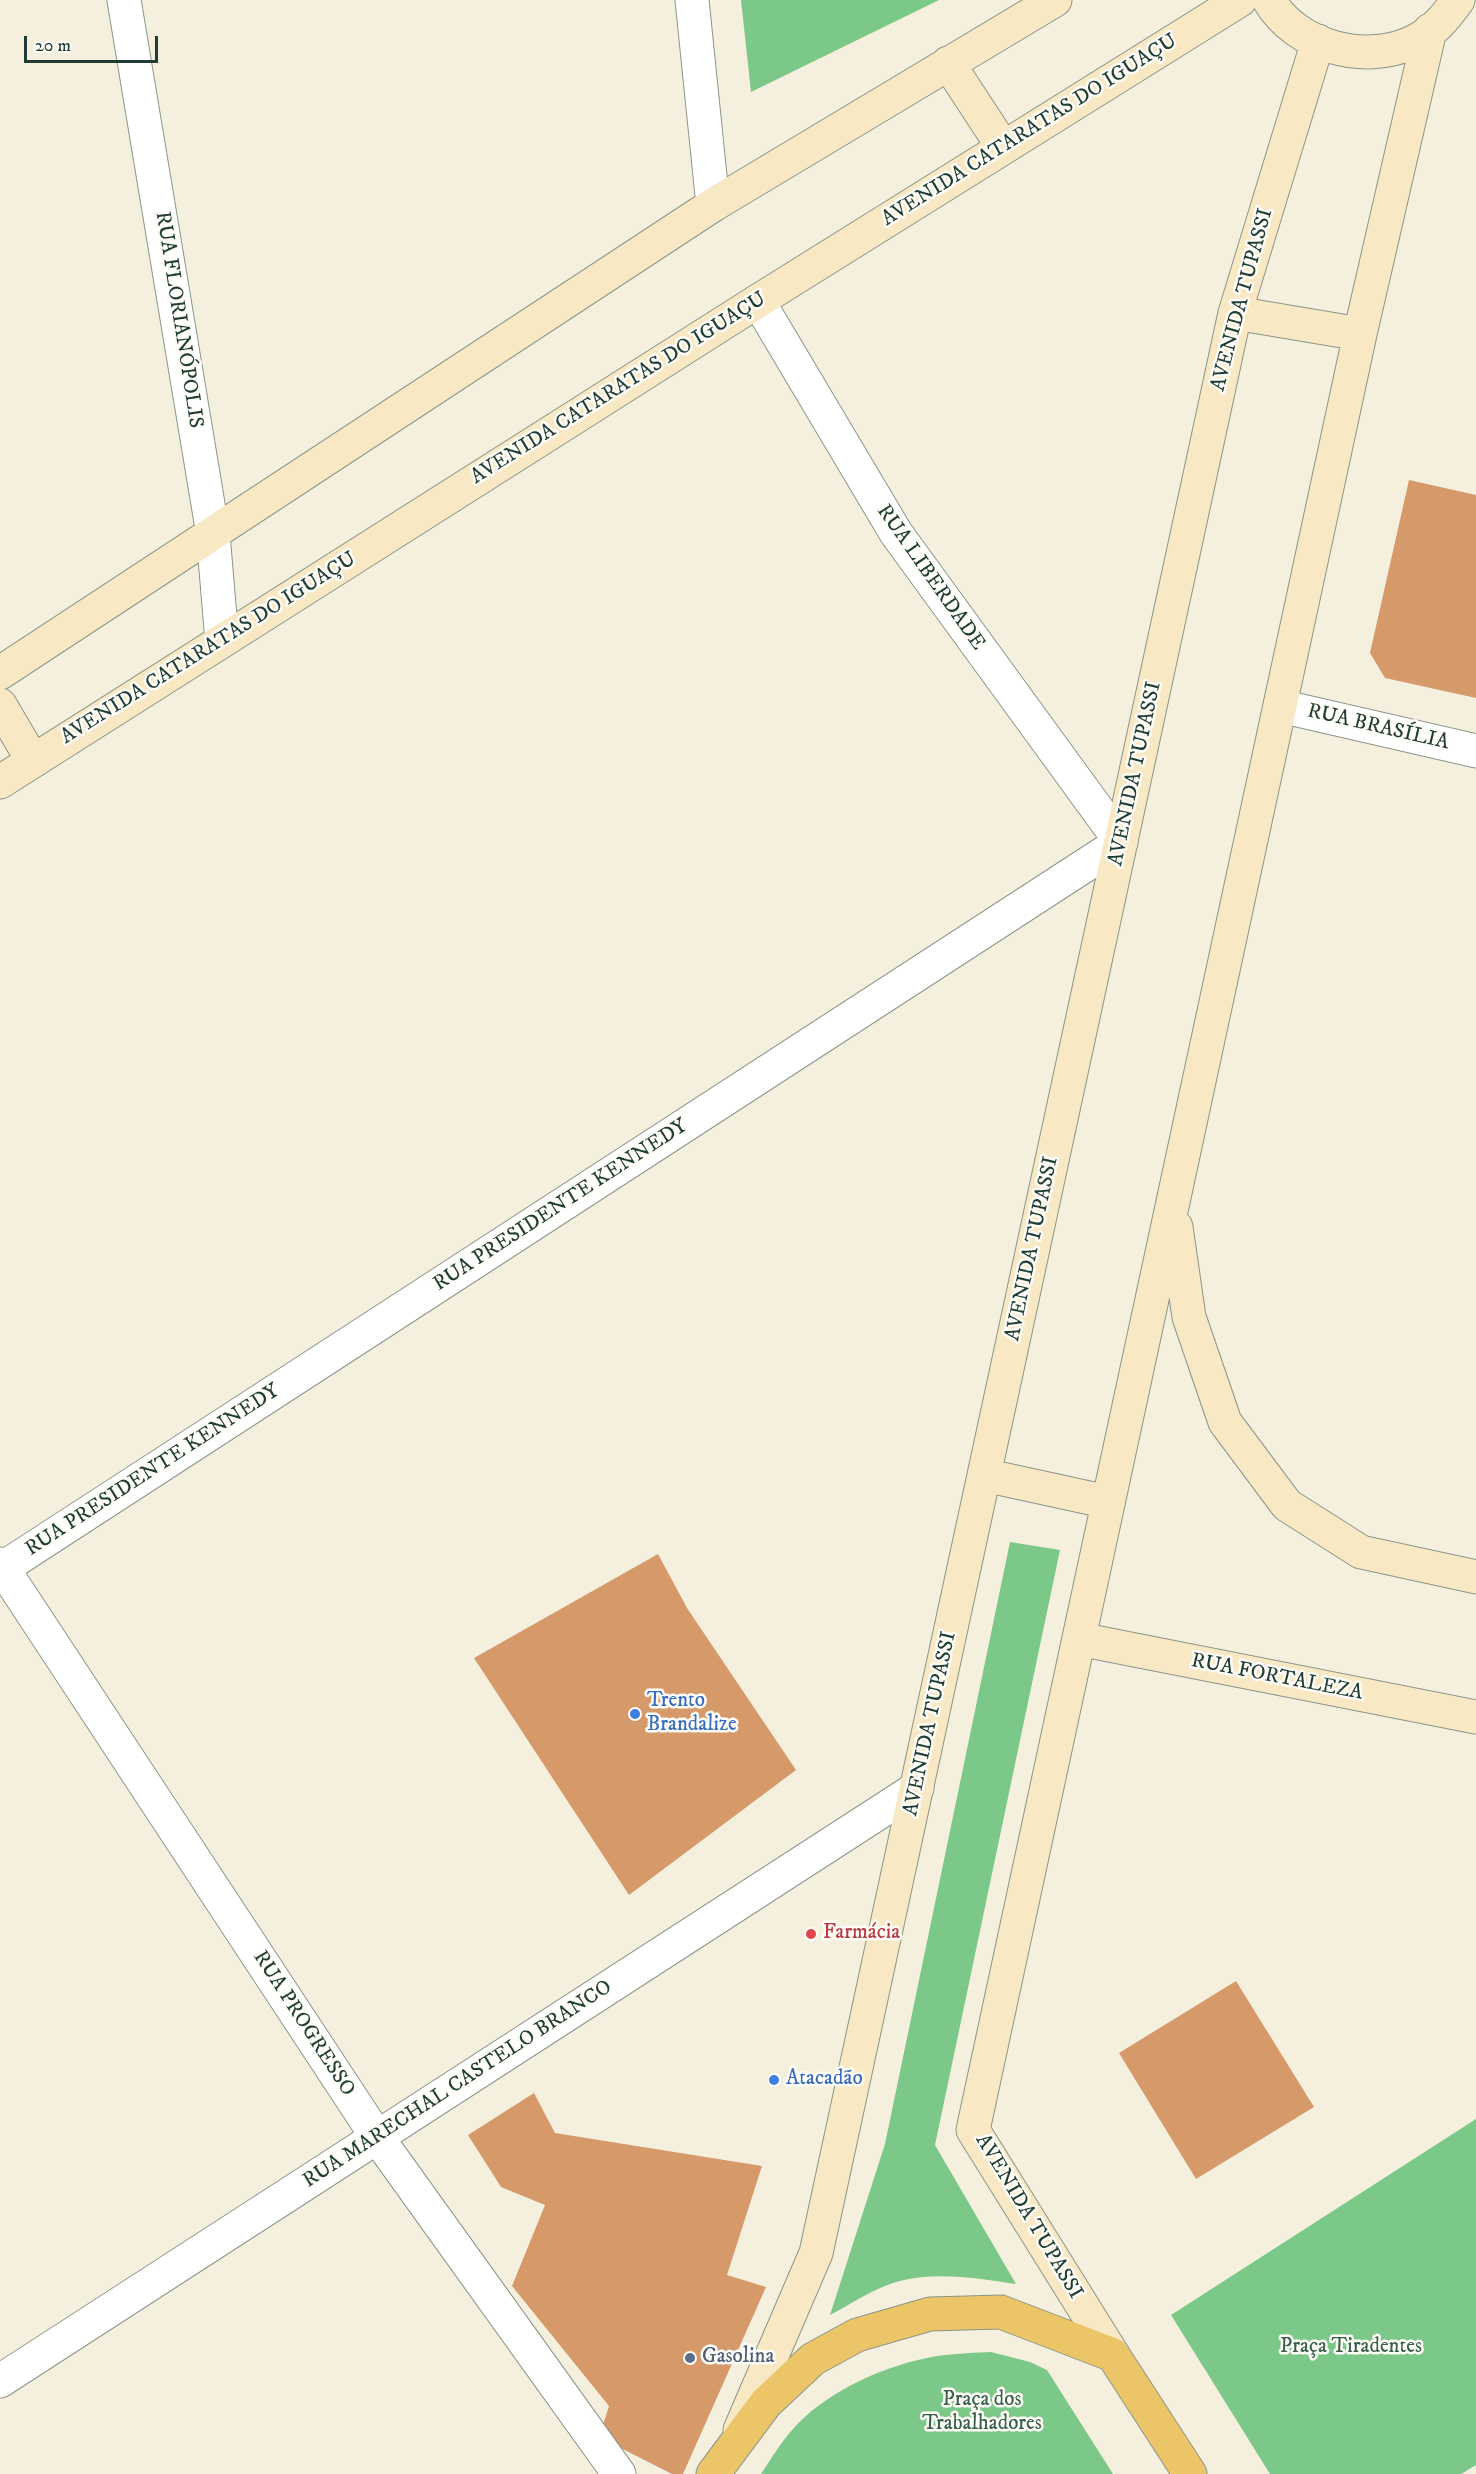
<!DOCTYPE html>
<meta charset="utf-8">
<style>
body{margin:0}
#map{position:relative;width:1476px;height:2474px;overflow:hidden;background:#f5f0de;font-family:"IM FELL DW Pica",serif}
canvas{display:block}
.scale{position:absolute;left:24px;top:36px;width:134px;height:27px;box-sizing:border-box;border:3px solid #1f3d34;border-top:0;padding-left:8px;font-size:18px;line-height:21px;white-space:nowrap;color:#1f3d34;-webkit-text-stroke:4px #fdfcf7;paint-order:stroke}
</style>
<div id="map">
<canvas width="1476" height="2474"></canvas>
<div class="scale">20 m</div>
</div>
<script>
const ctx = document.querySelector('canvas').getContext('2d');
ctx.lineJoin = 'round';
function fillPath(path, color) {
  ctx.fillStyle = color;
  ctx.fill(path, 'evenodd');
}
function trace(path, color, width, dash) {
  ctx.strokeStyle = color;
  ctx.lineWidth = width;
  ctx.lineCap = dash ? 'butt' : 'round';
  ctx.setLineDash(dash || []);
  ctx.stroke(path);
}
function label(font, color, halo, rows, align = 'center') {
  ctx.font = font + ' "IM FELL DW Pica",serif';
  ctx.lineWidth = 5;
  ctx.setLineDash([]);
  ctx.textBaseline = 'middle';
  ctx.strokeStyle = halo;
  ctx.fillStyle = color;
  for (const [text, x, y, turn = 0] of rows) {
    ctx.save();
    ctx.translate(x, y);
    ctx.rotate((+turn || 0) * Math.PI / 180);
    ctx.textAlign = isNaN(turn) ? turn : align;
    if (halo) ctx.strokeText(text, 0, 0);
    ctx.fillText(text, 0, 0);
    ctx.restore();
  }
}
fillPath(new Path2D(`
 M741 0H939L751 92Z
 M1010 1542 1060 1550 935 2145 1016 2284C977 2278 935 2271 896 2282 873 2289 851 2304 830 2315L885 2144Z
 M1476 2119V2465L1461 2474H1270L1171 2315Z
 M991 2352 1030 2362 1047 2370 1113 2474H761C771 2459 781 2442 793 2429 823 2395 875 2370 918 2360 941 2354 967 2353 991 2352Z`), '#7bc888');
fillPath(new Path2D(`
 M1409 480 1476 495V698L1385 678 1370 653Z
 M658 1554 687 1608 796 1770 629 1895 474 1658Z
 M1236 1981 1314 2107 1196 2179 1119 2053Z
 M534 2093 555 2133 762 2166 727 2275 766 2287 683 2474H672L599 2437 609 2406 512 2286 545 2205 501 2187 468 2135Z`), '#d5996a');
const street = new Path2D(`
 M124 0 213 534 222 641
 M692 0 713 205
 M1280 706 1476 751
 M0 1564 377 2137 619 2474
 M0 1570 1121 842 896 533 758 301
 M0 2381 917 1788`);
const secondary = new Path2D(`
 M1269 0C1296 47 1364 64 1411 43 1432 34 1446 17 1458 0
 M948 63 1003 147
 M1235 313 1360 334
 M0 673 713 205 1055 0
 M0 705 33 761
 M0 782 758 301 1240 0
 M1176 1227 1189 1317 1225 1422 1287 1505 1361 1552 1476 1577
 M984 1475 1108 1502
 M1079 1639 1476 1717
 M1113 2355 973 2130 1360 334 1430 30
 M740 2430 816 2253 1235 313 1318 41`);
const primary = new Path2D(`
 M713 2474 766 2403 813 2359 857 2335 930 2314 1001 2312 1113 2355 1190 2474`);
trace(street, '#8a9689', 35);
trace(secondary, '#8a9689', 35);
trace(primary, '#8a9689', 35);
trace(street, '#fff', 33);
trace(secondary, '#f8e8c3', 33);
trace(primary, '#edc569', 33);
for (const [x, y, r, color] of [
 [635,1714,6,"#3f7fe0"],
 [811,1934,6,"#e0444e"],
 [774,2080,6,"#3f7fe0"],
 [690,2358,6,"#5c6f8a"]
]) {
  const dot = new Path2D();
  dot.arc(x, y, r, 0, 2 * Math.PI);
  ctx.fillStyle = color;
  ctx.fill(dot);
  trace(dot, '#fdfcf7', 2);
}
label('21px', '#1f3d34', '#fdfcf7', [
 ["AVENIDA CATARATAS DO IGUAÇU",1030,131,-32],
 ["AVENIDA TUPASSI",1243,300,-75],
 ["RUA FLORIANÓPOLIS",178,320,81],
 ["AVENIDA CATARATAS DO IGUAÇU",619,389,-32],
 ["RUA LIBERDADE",930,578,55],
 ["AVENIDA CATARATAS DO IGUAÇU",209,649,-32],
 ["RUA BRASÍLIA",1378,728,13],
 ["AVENIDA TUPASSI",1136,774,-78],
 ["RUA PRESIDENTE KENNEDY",561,1206,-33],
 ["AVENIDA TUPASSI",1033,1249,-78],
 ["RUA PRESIDENTE KENNEDY",153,1471,-33],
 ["RUA FORTALEZA",1277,1678,11],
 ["AVENIDA TUPASSI",931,1724,-78],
 ["RUA PROGRESSO",303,2024,57],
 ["RUA MARECHAL CASTELO BRANCO",458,2085,-33],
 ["AVENIDA TUPASSI",1028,2217,59]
]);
label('21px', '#366cbe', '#fdfcf7', [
 ["Trento",647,1702],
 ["Brandalize",647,1726],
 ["Atacadão",786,2080]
], 'left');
label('21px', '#be3a42', '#fdfcf7', [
 ["Farmácia",823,1934]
], 'left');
label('21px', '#366049', '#fdfcf7', [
 ["Praça Tiradentes",1351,2348],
 ["Praça dos",982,2401],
 ["Trabalhadores",982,2425]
]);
label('21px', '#4e5e75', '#fdfcf7', [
 ["Gasolina",702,2358]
], 'left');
</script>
